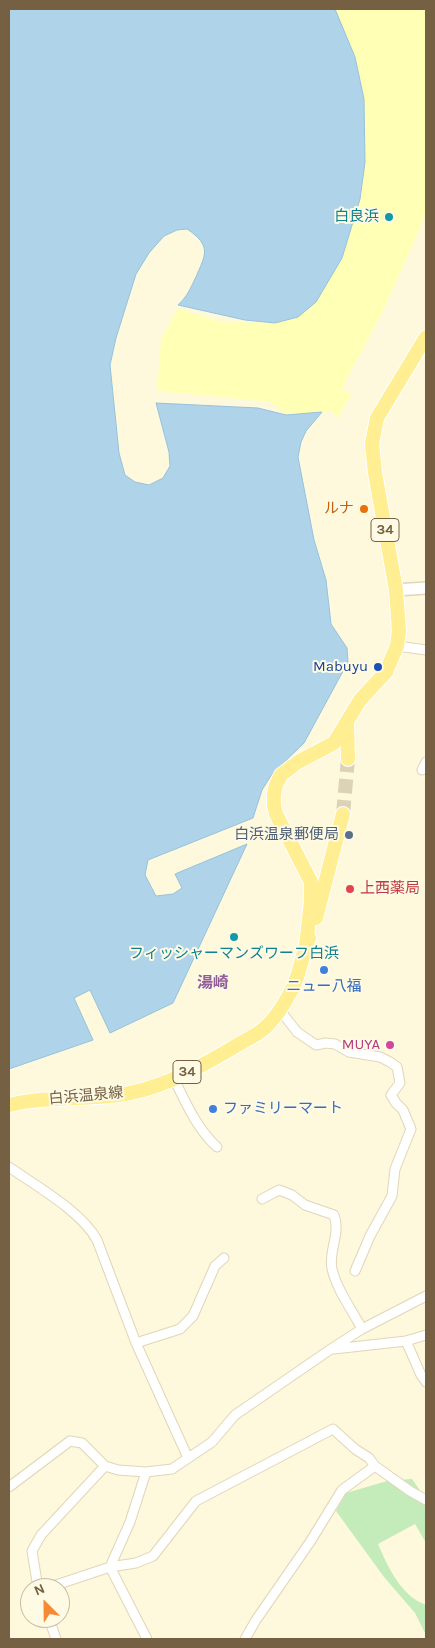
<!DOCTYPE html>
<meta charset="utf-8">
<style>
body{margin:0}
#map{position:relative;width:435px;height:1648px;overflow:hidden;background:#fef8dc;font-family:Karla,sans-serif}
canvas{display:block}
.frame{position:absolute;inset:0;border:10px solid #756043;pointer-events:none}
.north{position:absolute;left:20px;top:1578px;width:50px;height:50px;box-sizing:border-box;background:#fffae4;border:1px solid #c8bca4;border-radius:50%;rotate:337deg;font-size:14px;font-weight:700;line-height:20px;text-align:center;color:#756043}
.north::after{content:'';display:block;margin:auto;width:18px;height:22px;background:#f58934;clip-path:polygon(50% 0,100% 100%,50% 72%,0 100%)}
</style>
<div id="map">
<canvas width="435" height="1648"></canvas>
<div class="frame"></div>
<div class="north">N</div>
</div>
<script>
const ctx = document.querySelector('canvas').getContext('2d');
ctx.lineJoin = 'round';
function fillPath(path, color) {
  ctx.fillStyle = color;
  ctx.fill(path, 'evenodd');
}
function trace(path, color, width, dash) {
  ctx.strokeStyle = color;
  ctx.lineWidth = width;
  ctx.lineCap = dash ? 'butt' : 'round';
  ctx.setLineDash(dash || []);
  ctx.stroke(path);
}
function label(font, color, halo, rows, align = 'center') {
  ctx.font = font + ' Karla,"Noto Sans JP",sans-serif';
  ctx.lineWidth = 4;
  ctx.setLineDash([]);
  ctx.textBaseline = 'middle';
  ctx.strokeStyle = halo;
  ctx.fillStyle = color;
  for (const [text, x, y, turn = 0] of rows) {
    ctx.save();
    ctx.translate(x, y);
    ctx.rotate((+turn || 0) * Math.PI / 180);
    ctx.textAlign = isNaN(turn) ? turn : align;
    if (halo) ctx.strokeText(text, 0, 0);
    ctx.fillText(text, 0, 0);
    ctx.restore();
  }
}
fillPath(new Path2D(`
 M412 1479 426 1499V1543L415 1524 378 1544C388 1567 401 1596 426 1605V1635L415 1613 384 1577 336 1511 346 1493 387 1481Z`), '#c3ecba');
fillPath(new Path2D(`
 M335 9H426V210L422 224 383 311 345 382 343 391 352 394 337 418 332 411 286 415 271 402 157 391 161 339 178 308 222 322 275 323 316 302 342 258 360 199 365 162 364 99 355 57Z`), '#ffffb5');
const water = new Path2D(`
 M9 9H335L355 57 364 99 365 162 360 199 342 258 316 302 298 317 275 323 245 320 178 305C188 295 189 291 195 279 206 254 212 246 187 229L177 230 164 236 149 253 136 274 116 338 110 365 119 453 125 475 135 482 149 485 163 478 170 466 169 452 156 403 258 408 286 415 322 412 306 431 301 442 298 457 314 540 326 580 331 624 347 648 348 662 304 743 272 774 262 790 253 818 148 860 145 875 156 896 173 894 182 888 175 874 247 844 173 1003 110 1033 90 990 74 998 93 1040 9 1069Z`);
fillPath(water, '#afd4e9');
trace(water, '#95c1db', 1);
trace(new Path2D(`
 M343 814 348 759`), '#dcd2b6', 14, [14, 7]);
const minor = new Path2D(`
 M397 646 426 650
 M422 770 426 762
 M280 1010 297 1032 316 1045 326 1043 335 1044 349 1052 380 1057 390 1062 397 1067 400 1083 391 1095 396 1103 403 1110 411 1129 395 1169 392 1196 370 1236 355 1271
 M174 1079C186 1103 197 1129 217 1147
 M9 1167C36 1186 81 1211 97 1240L136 1343 188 1458
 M262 1199 279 1190 292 1195 305 1205 334 1215C341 1235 328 1250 332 1269 337 1290 352 1310 362 1329
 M406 1341 421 1375 426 1382
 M136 1343 180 1329 193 1316 215 1266 224 1258
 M334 1349 406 1341 426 1335
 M9 1487 70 1441 82 1443 105 1466 118 1470 146 1472 172 1469 212 1442 235 1415 331 1349 362 1329 426 1296
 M110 1567 130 1522 146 1472
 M110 1567 147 1639
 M38 1588 32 1551 41 1535 105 1466
 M47 1588 110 1567 136 1563 153 1556 196 1501 333 1429 355 1449 369 1458 375 1466 410 1491 426 1500
 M49 1618 56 1639
 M245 1639 256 1620 310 1542 342 1490 375 1466`);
const tertiary = new Path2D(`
 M396 590 426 588`);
const primary = new Path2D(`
 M347 724 348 759
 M316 918 343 814
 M306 945 311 902V882L276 814 274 805V795L276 785 281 775 298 762 334 743 360 700 386 672 397 646 399 631 396 590 375 473 372 444 377 418 426 337
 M9 1105C42 1097 77 1099 111 1096 156 1092 197 1069 234 1047 245 1040 258 1035 267 1026 275 1018 283 1006 289 995 300 978 301 956 309 938`);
trace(minor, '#e2d5b8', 11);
trace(tertiary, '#e2d5b8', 14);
trace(primary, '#fff', 16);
trace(minor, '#fff', 9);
trace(tertiary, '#fff', 11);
trace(primary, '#ffee92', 14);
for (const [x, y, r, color] of [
 [389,217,5,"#0f9aa8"],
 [364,509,5,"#e8710a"],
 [378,667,5,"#1a4fb4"],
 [349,835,5,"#5c6f8a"],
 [350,889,5,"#e0444e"],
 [234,937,5,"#0f9aa8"],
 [324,970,5,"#3f7fe0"],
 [390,1045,5,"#d1479c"],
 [213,1109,5,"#3f7fe0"]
]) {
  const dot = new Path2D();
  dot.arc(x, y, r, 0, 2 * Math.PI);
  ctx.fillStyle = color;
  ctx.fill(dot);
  trace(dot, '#fffae4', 2);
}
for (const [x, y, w] of [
 [385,530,28],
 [187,1072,28]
]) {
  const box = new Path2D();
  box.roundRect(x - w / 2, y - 11.5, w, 23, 4);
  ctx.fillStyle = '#fffae4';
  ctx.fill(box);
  trace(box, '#756043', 1);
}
label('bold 14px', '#756043', null, [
 ["34",385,530],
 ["34",187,1072]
]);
label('15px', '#0d838f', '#fffae4', [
 ["白良浜",379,217],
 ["フィッシャーマンズワーフ白浜",234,954,"center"]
], 'right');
label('15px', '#c56008', '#fffae4', [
 ["ルナ",354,509]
], 'right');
label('15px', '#164399', '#fffae4', [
 ["Mabuyu",368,667]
], 'right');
label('15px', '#4e5e75', '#fffae4', [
 ["白浜温泉郵便局",339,835]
], 'right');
label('15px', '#be3a42', '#fffae4', [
 ["上西薬局",360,889]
], 'left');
label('15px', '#366cbe', '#fffae4', [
 ["ニュー八福",324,987],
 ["ファミリーマート",223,1109,"left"]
]);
label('15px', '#b23c85', '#fffae4', [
 ["MUYA",380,1045]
], 'right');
label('15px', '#756043', '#fffae4', [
 ["白浜温泉線",86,1096,-5]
]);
label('bold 16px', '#925e99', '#fffae4', [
 ["湯崎",213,983]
]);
</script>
